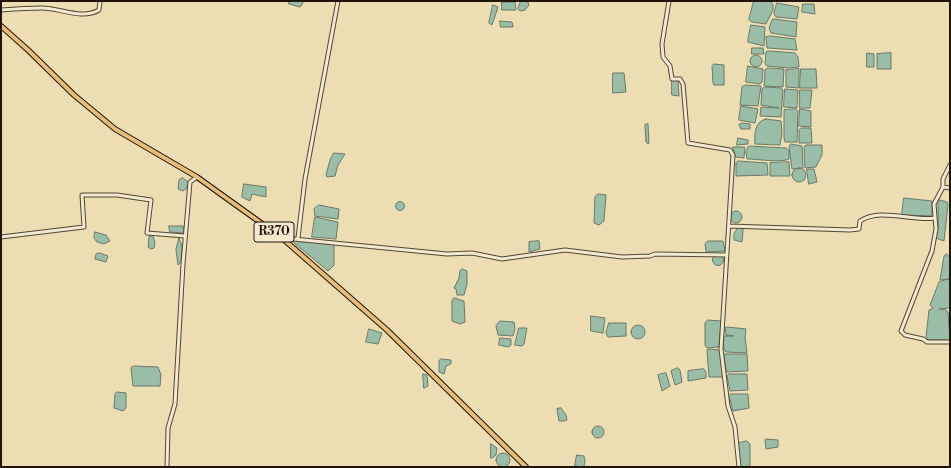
<!DOCTYPE html>
<style>
body{margin:0}
#map{position:relative;width:951px;height:468px;overflow:hidden;background:#edddb3;font-family:"Libre Bodoni",serif}
canvas{display:block}
.frame{position:absolute;inset:0;border:2px solid #20140c;pointer-events:none}
</style>
<div id="map">
<canvas width="951" height="468"></canvas>
<div class="frame"></div>
</div>
<script>
const ctx = document.querySelector('canvas').getContext('2d');
ctx.lineJoin = 'round';
function fillPath(path, color) {
  ctx.fillStyle = color;
  ctx.fill(path, 'evenodd');
}
function trace(path, color, width, dash) {
  ctx.strokeStyle = color;
  ctx.lineWidth = width;
  ctx.lineCap = dash ? 'butt' : 'round';
  ctx.setLineDash(dash || []);
  ctx.stroke(path);
}
function label(font, color, halo, rows, align = 'center') {
  ctx.font = font + ' "Libre Bodoni",serif';
  ctx.lineWidth = 3.5;
  ctx.setLineDash([]);
  ctx.textBaseline = 'middle';
  ctx.strokeStyle = halo;
  ctx.fillStyle = color;
  for (const [text, x, y, turn = 0] of rows) {
    ctx.save();
    ctx.translate(x, y);
    ctx.rotate((+turn || 0) * Math.PI / 180);
    ctx.textAlign = isNaN(turn) ? turn : align;
    if (halo) ctx.strokeText(text, 0, 0);
    ctx.fillText(text, 0, 0);
    ctx.restore();
  }
}
const water = new Path2D(`
 M289 1H302L303 3 300 7 289 4Z
 M521 1 528 2 529 5 525 10 520 11 518 9Z
 M754 1H770L773 4V10L766 24 752 22 749 20Z
 M502 2H515L516 10H502Z
 M777 3 799 7 797 19 776 17 774 14Z
 M803 4H814L815 14 802 12Z
 M493 5 498 7 492 25 489 23Z
 M774 19 797 22 796 37 771 33 769 28 772 20Z
 M500 21 512 22 513 27H501Z
 M751 25 765 27 764 46 748 42Z
 M771 36 795 39 797 50 767 48 766 37Z
 M752 48H763L764 54H752Z
 M769 51 795 53 798 57 799 67 789 68 767 66 765 64 766 52Z
 M867 53 874 54V67H867Z
 M891 53V69H877V54Z
 M750 61a6 6 0 1 1 12 0a6 6 0 1 1-12 0Z
 M714 64 724 65V85H714L713 83 712 66Z
 M748 66 763 69 762 82 760 84 746 82Z
 M768 68 784 69 783 87 764 86 765 70Z
 M799 69V88L786 87V70Z
 M801 69H816L817 88H800Z
 M613 73H624L626 92 613 93Z
 M672 80H678L679 96 672 95Z
 M746 85 761 86 758 106 740 105 742 87Z
 M765 87 781 88 783 90 781 117 760 116 761 107 779 108 761 105 762 89Z
 M785 89 798 90 797 108 784 107Z
 M800 90H812L810 108H800Z
 M741 106 758 109 755 123 739 120Z
 M796 109 798 111 797 142H785L784 138V110Z
 M800 109 811 111V127L799 126Z
 M766 119 781 121 782 134 780 145 755 144C754 134 755 121 766 119Z
 M742 123 750 124V129H741L739 125Z
 M648 124 649 143 648 144 646 142 645 125Z
 M801 128H811L812 143H799V130Z
 M738 138 748 140V144L737 145Z
 M791 144 802 146 803 168 792 169 789 147Z
 M806 145H822V155L816 167 805 168 804 148Z
 M749 146 786 148 789 151V159C780 163 758 159 747 159L746 152Z
 M733 147H745L744 158 736 157Z
 M334 153 345 154 338 165 335 176 327 177 326 175 330 160Z
 M738 161 767 163 768 175 736 176V163Z
 M789 162 790 176H770V163Z
 M792 175a7 7 0 1 1 14 0a7 7 0 1 1-14 0Z
 M807 169H814L817 182 809 184Z
 M183 178 188 182 187 188 183 191 178 189 179 180Z
 M244 184 266 187V197L252 194 250 201 242 197Z
 M598 194 606 195 604 221 599 225 594 223 595 197Z
 M904 198 932 201V216L902 215Z
 M940 200 947 202 948 204 944 241 936 238 938 228V203Z
 M395.5 206a4.5 4.5 0 1 1 9 0a4.5 4.5 0 1 1-9 0Z
 M319 205 339 209 338 219 315 216 314 209Z
 M730 217a6 6 0 1 1 12 0a6 6 0 1 1-12 0Z
 M315 217 338 222 336 239 312 237Z
 M169 226H183L184 233 170 232Z
 M738 228H743V230L742 242 734 240V234Z
 M95 232 106 235 110 241 104 244 97 242 94 238Z
 M153 236 155 243 154 248 151 249 148 247 149 237Z
 M179 238 182 246 181 262 178 265 176 250Z
 M294 240 334 244V265L328 271 294 243Z
 M539 241 540 249 529 252V242Z
 M708 241H723L725 251 706 252 705 244Z
 M100 253 108 256 106 262 95 259 96 254Z
 M947 254 950 258V279L940 280 944 256Z
 M712.5 260a5.5 5.5 0 1 1 11 0a5.5 5.5 0 1 1-11 0Z
 M462 269 467 271V284L464 295H457L456 289 454 288 459 278 460 271Z
 M950 279V308L939 309 946 310 948 312 950 340H928L926 337 929 310 933 308 930 305 939 282Z
 M454 298 464 301 465 322 460 324 452 321V301Z
 M591 316 605 318 603 333 591 331Z
 M708 320 721 321 719 347 707 348 705 345V323Z
 M500 321 514 322 515 329 513 336 498 335 496 326Z
 M609 323H626V336L608 337 606 333Z
 M631 332a7 7 0 1 1 14 0a7 7 0 1 1-14 0Z
 M727 327 746 329 745 337 747 353 726 352 724 350 723 336H734L726 335 725 328Z
 M519 328H527L524 344 522 346 515 345Z
 M369 329 382 333 378 344 366 342Z
 M500 338 511 339V345L508 347 499 345Z
 M709 349 720 350 723 377H709L707 350Z
 M724 354H747L748 371 727 372Z
 M441 359 451 360V364L446 366 444 374 439 372V361Z
 M134 366 158 367 161 375 160 386H133L131 368Z
 M678 368 680 370 682 382 675 385 671 371Z
 M704 369 706 372V378L688 381V371Z
 M666 373 670 386 662 391 658 375Z
 M423 374 427 375 428 386 424 388Z
 M729 374H747L748 390 730 391 727 376Z
 M117 392 126 393V408L123 411 114 408 115 394Z
 M731 394H748L749 408 733 411 729 396Z
 M561 408 566 415 567 420 564 421H559L557 409Z
 M592 432a6 6 0 1 1 12 0a6 6 0 1 1-12 0Z
 M766 439 778 440V447L766 449 765 440Z
 M747 441 750 444V466L740 467 738 446 739 443Z
 M491 444 497 448 496 455 492 458H491Z
 M496 460a7 7 0 1 1 14 0a7 7 0 1 1-14 0Z
 M577 455 584 456 585 460 584 467 575 466Z`);
fillPath(water, '#9abda7');
trace(water, '#697969', 1);
const minor = new Path2D(`
 M669 1 662 44 663 57 670 66 672 79H680L683 84 688 143 730 150 733 155 721 349 728 406 735 427 739 467
 M1 10C14 9 28 8 42 8 60 8 82 20 99 10L100 1
 M950 165 943 179V187L934 204 936 229 932 251 901 331 905 335 923 339 927 342H950
 M943 187 950 188
 M729 226 850 230 859 229 860 221C881 207 912 222 935 218
 M1 237 84 227 82 195H117L151 200 147 233 185 236
 M283 238 447 254 472 253 502 259 565 250 622 257 650 256 655 254 727 255
 M298 238 305 179 338 1
 M167 467 168 428 175 404 183 264 190 182 197 177`);
const major = new Path2D(`
 M1 26 28 50 74 95 115 129 197 177 282 238 387 330 526 467`);
trace(minor, '#534636', 5);
trace(major, '#20140c', 6);
trace(minor, '#f3e9ce', 3);
trace(major, '#e6be7a', 4);
for (const [x, y, w] of [
 [274,232,40]
]) {
  const box = new Path2D();
  box.roundRect(x - w / 2, y - 10, w, 20, 3);
  ctx.fillStyle = '#f3e9ce';
  ctx.fill(box);
  trace(box, '#20140c', 1);
}
label('bold 12px', '#20140c', null, [
 ["R370",274,232]
]);
</script>
